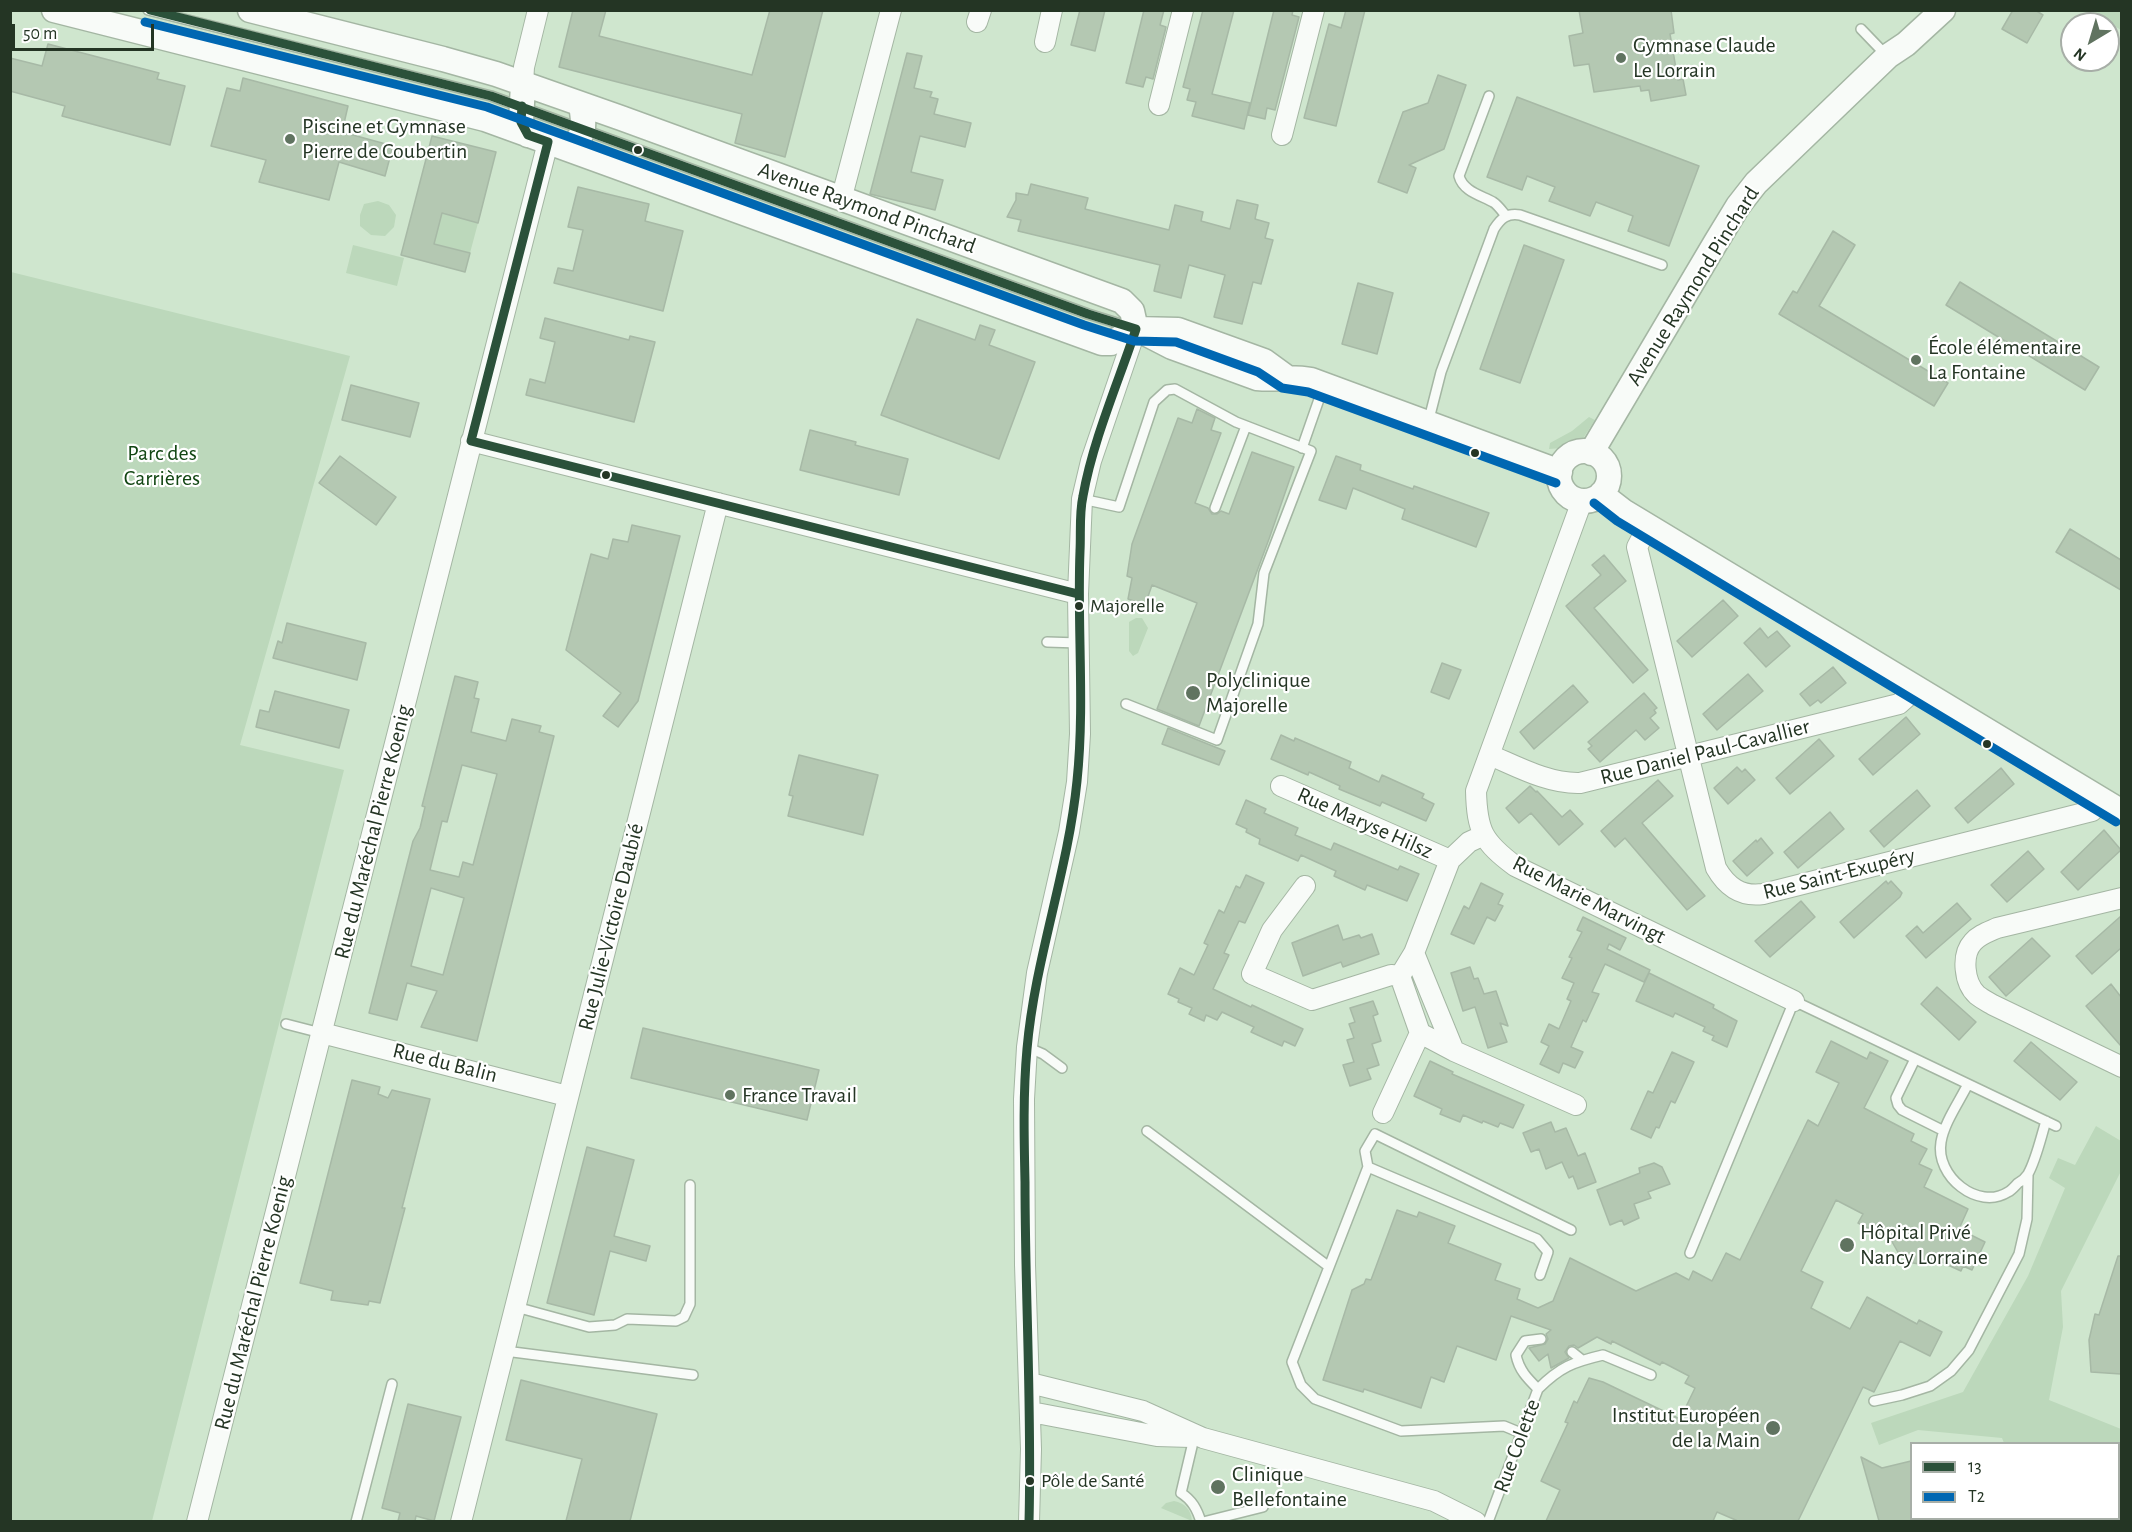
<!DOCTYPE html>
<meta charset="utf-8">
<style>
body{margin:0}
#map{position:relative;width:2132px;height:1532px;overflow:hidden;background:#cfe6ce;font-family:"Alegreya Sans",sans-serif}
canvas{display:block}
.frame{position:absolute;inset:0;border:12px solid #243524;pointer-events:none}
.legend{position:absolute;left:1910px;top:1442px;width:210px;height:78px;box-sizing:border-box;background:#fff;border:2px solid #a7aea7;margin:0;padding:8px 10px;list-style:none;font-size:18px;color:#243524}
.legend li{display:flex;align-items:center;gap:12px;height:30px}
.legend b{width:30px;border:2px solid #a7aea7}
.north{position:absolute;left:2060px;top:12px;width:60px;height:60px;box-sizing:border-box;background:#fff;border:2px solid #a7aea7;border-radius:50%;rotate:218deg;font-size:16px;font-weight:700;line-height:24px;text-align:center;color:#243524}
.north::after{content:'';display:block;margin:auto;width:21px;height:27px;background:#607360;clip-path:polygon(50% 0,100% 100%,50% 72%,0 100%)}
.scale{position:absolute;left:12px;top:24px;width:142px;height:27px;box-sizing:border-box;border:3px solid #243524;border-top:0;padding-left:8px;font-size:18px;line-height:21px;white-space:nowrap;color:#243524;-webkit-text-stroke:4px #fff;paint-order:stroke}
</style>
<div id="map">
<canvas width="2132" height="1532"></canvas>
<div class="frame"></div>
<ul class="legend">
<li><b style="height:8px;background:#2b513a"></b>13</li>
<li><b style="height:8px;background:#0067b2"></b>T2</li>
</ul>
<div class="north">N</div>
<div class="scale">50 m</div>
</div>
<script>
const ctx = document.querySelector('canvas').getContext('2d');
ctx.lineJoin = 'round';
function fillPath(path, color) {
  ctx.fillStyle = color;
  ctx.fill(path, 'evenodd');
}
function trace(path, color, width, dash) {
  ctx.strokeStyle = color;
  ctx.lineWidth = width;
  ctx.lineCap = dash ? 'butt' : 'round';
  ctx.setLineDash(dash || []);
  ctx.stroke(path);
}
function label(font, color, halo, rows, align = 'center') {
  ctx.font = font + ' "Alegreya Sans",sans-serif';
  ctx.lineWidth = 4.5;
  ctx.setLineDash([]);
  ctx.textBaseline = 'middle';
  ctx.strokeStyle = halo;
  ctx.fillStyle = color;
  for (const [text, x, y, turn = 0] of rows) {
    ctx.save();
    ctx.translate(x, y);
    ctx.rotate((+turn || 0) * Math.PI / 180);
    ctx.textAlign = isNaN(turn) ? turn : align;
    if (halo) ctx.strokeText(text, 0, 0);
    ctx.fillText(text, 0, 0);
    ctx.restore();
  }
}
fillPath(new Path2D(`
 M2090 11H2121V30Z
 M378 201 389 205 396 215 394 227 385 236 371 235 360 226V215L364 204Z
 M442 213 478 223 470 253 434 244Z
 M353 245 404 258 397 286 346 273Z
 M11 272 350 356 240 745 344 770 152 1521H11Z
 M1589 417 1595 420 1582 440 1562 448 1549 449 1550 443 1572 431Z
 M1136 618H1142L1148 628 1138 653 1133 656 1129 651V622Z
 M2096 1126 2121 1141V1171L2061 1291 2063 1327 2049 1400 2121 1429V1485L2119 1486 2118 1444 2004 1443 2002 1438 1918 1430 1879 1445 1871 1423 1963 1392 2028 1276 2065 1188 2049 1178 2058 1158 2075 1165Z
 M1174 1501C1185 1503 1191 1510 1192 1521L1161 1508 1166 1503Z`), '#bcd8bb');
const building = new Path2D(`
 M573 10H606L599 36 752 75 770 10H823L785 157 735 143 742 114 559 67Z
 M1080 10H1105L1095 51 1071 45Z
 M1144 10H1164L1160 25 1166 27 1153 79 1146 77 1143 87 1126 83Z
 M1203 10H1234L1212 94 1250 103 1244 129 1192 116 1196 102 1187 100 1190 89 1183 87Z
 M1274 10H1293L1292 15 1299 17 1275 110 1267 108 1265 119 1248 115Z
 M1346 10H1365L1336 126 1304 118 1329 24 1341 28Z
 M1579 10H1671L1674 33 1670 34 1678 80 1683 79 1686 95 1651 101 1649 90 1641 91 1640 86 1594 92 1589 64 1574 66 1569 36 1583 33Z
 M2013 10H2035L2043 15 2027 43 2002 29Z
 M48 44 159 73 157 79 185 86 170 145 62 116 65 106 10 91V58L42 66Z
 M907 53 922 56 914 88 932 92 930 97 938 99 934 114 971 123 965 147 920 136 911 172 943 180 935 210 870 194Z
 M1438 75 1466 85 1444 149 1409 165 1416 168 1407 193 1378 182 1403 112 1428 103Z
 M243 78 348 106 342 132 393 146 385 176 339 162 329 200 259 182 266 160 211 146 227 88 240 91Z
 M1517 97 1699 166 1669 246 1628 231 1633 216 1596 202 1590 216 1549 201 1555 187 1527 176 1522 190 1487 177Z
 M432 136 496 152 478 223 442 213 434 244 470 253 465 272 401 255Z
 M1031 184 1088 198 1085 209 1169 230 1175 205 1203 212 1201 221 1230 229 1237 200 1258 205 1255 219 1269 223 1265 238 1273 240 1261 284 1253 282 1242 324 1214 317 1225 275 1189 265 1181 298 1154 291 1160 265 1018 231 1021 220 1007 217 1016 200V193L1028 195Z
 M578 187 649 204 645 221 683 231 663 311 554 283 558 268 573 271 583 230 568 227Z
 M1833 231 1855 245 1819 306 1948 383 1934 406 1779 314 1793 291 1797 293Z
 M1524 245 1564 260 1520 383 1480 369Z
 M1960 282 2099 367 2085 390 1946 305Z
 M1358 283 1393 293 1377 354 1342 344Z
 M545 318 629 340 630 336 655 342 634 422 526 395 530 379 545 383 550 363 555 342 540 338Z
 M917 319 975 340 980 325 995 330 989 345 1035 362 999 459 881 415Z
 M351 385 419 403 410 437 342 420Z
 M1197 409 1215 418 1211 430 1221 433 1195 503 1208 508 1212 514H1217L1221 511 1229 514 1252 452 1294 467 1269 539 1199 726 1157 709 1197 603 1152 585 1145 605 1128 599 1132 578 1127 576 1132 544 1178 418 1192 423Z
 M810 430 856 442 855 445 908 459 899 495 800 470Z
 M340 456 396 497 376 525 319 483Z
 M1336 456 1361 465 1360 470 1413 489 1414 486 1489 513 1476 547 1402 519 1405 509 1353 488 1346 509 1319 500Z
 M632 525 680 536 638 701 618 727 603 716 621 693 566 650 591 554 608 559 613 539 628 542Z
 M2070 529 2121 560V590L2056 552Z
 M1604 555 1626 581 1594 608 1648 670 1633 683 1566 606 1601 575 1592 565Z
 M1723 600 1738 616 1692 657 1677 641Z
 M287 623 366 643 357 680 273 658 278 641 282 643Z
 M1760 628 1768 638 1777 631 1790 646 1766 667 1744 643Z
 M1442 663 1461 670 1449 699 1431 692Z
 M1833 667 1846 683 1821 703 1818 700 1810 706 1800 694Z
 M1748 674 1763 691 1717 730 1703 714Z
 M455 676 478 682 474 698 479 699 471 732 506 741 512 719 541 726 539 732 554 736 477 1041 421 1027 437 991 407 983 397 1020 369 1013 413 841 420 828 425 807 422 806ZM462 765 497 774 473 865 463 862 459 877 430 870 442 821 447 822ZM431 888 464 898 443 975 411 966Z
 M1573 685 1588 702 1534 749 1520 732Z
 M275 691 349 710 339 748 256 727 260 710 269 712Z
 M1644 693 1657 708 1654 710 1656 713 1650 718 1659 728 1645 740 1636 730 1600 762 1588 749 1592 746 1588 742Z
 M1906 717 1920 734 1873 775 1859 759Z
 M1168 728 1225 751 1219 765 1162 744Z
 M1281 735 1294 741 1295 738 1351 762 1349 768 1379 782 1382 775 1424 794 1422 798 1434 804 1426 821 1382 802 1380 806 1339 789 1340 786 1309 772 1308 775 1271 759Z
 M1819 739 1834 756 1790 794 1776 778Z
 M799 755 878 775 863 835 788 816 793 796 789 795Z
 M1737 767 1742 772 1745 769 1755 780 1728 804 1714 788Z
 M2001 768 2014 784 1968 823 1955 808Z
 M1658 780 1673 796 1642 823 1705 896 1687 910 1625 838 1615 847 1601 831Z
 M1530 786 1536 792 1537 791 1562 817 1570 810 1583 824 1559 845 1531 813 1519 823 1506 808Z
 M1917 790 1930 806 1884 847 1870 831Z
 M1246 800 1266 809 1264 813 1298 828 1295 835 1331 850 1334 843 1398 870 1400 866 1419 874 1407 901 1367 885 1365 890 1334 876 1336 871 1301 855 1298 861 1259 844 1260 839 1246 832 1247 829 1236 824Z
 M1830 812 1844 829 1798 868 1784 852Z
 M2104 830 2121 850 2078 890 2061 872Z
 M1761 838 1773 853 1747 876 1733 861 1756 840 1757 842Z
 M2028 851 2044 869 2007 902 1991 885Z
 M1246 875 1264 883 1245 923 1239 921 1224 953 1229 955 1213 989 1251 1007 1252 1005 1303 1029 1295 1046 1284 1041 1282 1046 1251 1032 1254 1027 1222 1012 1217 1020 1206 1015 1204 1021 1189 1014 1192 1008 1178 1002 1179 999 1168 994 1180 968 1194 975 1208 945 1204 943 1219 910 1224 913 1236 886 1240 888Z
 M1886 881 1888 884 1891 881 1902 893 1900 897 1854 938 1840 922Z
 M1481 883 1503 894 1498 904 1503 906 1495 921 1487 917 1474 944 1451 934 1464 906 1469 909Z
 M1801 901 1815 917 1770 957 1755 941Z
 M1957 903 1971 919 1926 958 1906 936 1917 926 1923 933Z
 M2121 916V948L2092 974 2076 956Z
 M1583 917 1626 938 1620 950 1609 944 1607 949 1650 970 1644 982 1605 964 1592 992 1599 994 1586 1022 1583 1020 1571 1047 1583 1052 1575 1068 1563 1063 1559 1073 1540 1064 1549 1046 1541 1042 1549 1024 1559 1029 1571 1001 1567 999 1574 983 1562 978 1572 958 1569 957 1582 932 1577 930Z
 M1338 925 1343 940 1359 935 1361 938 1372 934 1379 954 1343 967 1341 962 1303 976 1292 943Z
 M2032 938 2050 956 2006 996 1989 977Z
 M1470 967 1474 979 1478 978 1484 994 1496 991 1508 1026 1500 1023 1507 1042 1488 1048 1475 1007 1463 1011 1451 973Z
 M1649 973 1714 1005 1713 1008 1737 1021 1727 1047 1712 1040 1714 1036 1703 1031 1705 1027 1675 1013 1673 1017 1636 1001Z
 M2111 984 2121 997V1046L2086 1006Z
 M1937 987 1976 1022 1959 1040 1921 1004Z
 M1373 1001 1378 1014 1373 1016 1381 1041 1372 1044 1379 1065 1367 1069 1371 1079 1350 1086 1343 1065 1354 1062 1347 1040 1354 1038 1349 1024 1355 1022 1350 1008Z
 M643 1028 819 1070 807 1120 631 1078Z
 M1831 1041 1867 1059 1870 1052 1888 1061 1864 1108 1914 1134 1911 1141 1927 1149 1919 1164 1932 1170 1924 1187 1968 1209 1959 1229 1985 1242 1972 1270 1963 1266 1961 1271 1939 1261 1927 1265 1913 1263 1899 1254 1891 1240 1858 1223 1863 1214 1836 1200 1801 1271 1823 1282 1811 1308 1850 1329 1867 1297 1917 1324 1919 1320 1942 1332 1930 1356 1900 1341 1874 1392 1863 1387 1798 1521H1738L1717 1512 1713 1521H1546L1560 1490 1541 1481 1568 1423 1565 1422 1574 1401 1577 1403 1589 1378 1603 1382 1680 1419 1695 1388 1685 1383 1689 1376 1662 1362 1660 1365 1612 1341 1611 1344 1597 1337 1578 1348 1574 1345 1569 1346 1565 1352 1569 1358 1551 1368 1548 1354 1539 1361 1529 1348 1545 1344 1548 1339 1546 1334 1551 1330 1511 1316 1496 1360 1457 1346 1444 1382 1431 1377 1421 1408 1364 1389 1363 1392 1323 1380 1352 1290 1364 1284 1366 1279 1371 1280 1397 1210 1417 1217 1419 1212 1455 1226 1448 1243 1501 1264 1495 1280 1520 1289 1517 1299 1538 1308 1553 1301 1570 1258 1636 1291 1676 1273 1689 1280 1693 1271 1712 1281 1726 1253 1740 1260 1808 1120 1818 1126 1839 1083 1816 1072Z
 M2031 1042 2077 1082 2060 1100 2014 1061Z
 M1672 1052 1694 1062 1675 1103 1671 1101 1659 1128 1656 1127 1651 1138 1631 1129 1648 1091 1653 1093Z
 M1430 1061 1453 1072 1452 1074 1524 1105 1513 1128 1500 1123 1498 1127 1483 1121 1482 1123 1463 1115 1460 1122 1440 1114 1442 1109 1414 1096Z
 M352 1080 380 1087 378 1094 388 1098 392 1090 430 1099 402 1208H405L380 1303 369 1301 368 1305 331 1300 333 1291 300 1283Z
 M1551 1122 1555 1132 1566 1128 1578 1156 1585 1153 1596 1182 1578 1189 1573 1176 1569 1178 1562 1162 1546 1169 1539 1149 1531 1152 1523 1133Z
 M587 1147 634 1160 614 1236 650 1246 646 1261 610 1251 594 1315 547 1303Z
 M1654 1163 1662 1167 1670 1184 1648 1192 1651 1198 1634 1204 1639 1218 1624 1225 1622 1220 1610 1225 1597 1190 1640 1173 1639 1168Z
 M2118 1256H2121V1374L2091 1372 2089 1340 2095 1314 2099 1315Z
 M521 1380 657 1414 630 1521H566L582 1459 506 1440Z
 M408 1404 461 1417 434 1521 416 1516 415 1521H398L400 1513 382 1508Z
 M1861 1457 1882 1468 1911 1461V1521H1879Z`);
fillPath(building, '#b4c8b2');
trace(building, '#a7b9a6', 1.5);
const service = new Path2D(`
 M148 10 491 96 1088 314 1130 327
 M1861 29 1886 55
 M1489 96 1459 176C1463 191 1480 195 1493 202 1498 205 1502 211 1506 216
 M1428 423 1441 372 1494 229C1501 218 1507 213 1520 215L1662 265
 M1302 448 1324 385
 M1082 499 1119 507 1154 402 1167 390 1175 389 1236 422 1311 451 1264 573 1258 624 1217 740 1126 704
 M1215 508 1246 426
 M1047 642 1079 643
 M286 1024 321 1033
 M1027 1047 1043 1054 1062 1068
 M1915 1059 1896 1098 1898 1105 1902 1110 1944 1131
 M1968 1084C1959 1102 1944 1123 1941 1142 1935 1176 1978 1211 2008 1192 2012 1190 2015 1186 2018 1183 2022 1181 2026 1177 2028 1174 2036 1160 2041 1137 2046 1121
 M1147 1131 1328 1266
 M1368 1167 1365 1151 1375 1134 1571 1230
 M1690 1253 1794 1001 2056 1126
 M516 1307 589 1327 615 1325 627 1319 676 1321 684 1317 690 1304V1185
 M505 1351 693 1375
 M1572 1352 1582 1360
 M1538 1389C1527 1378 1519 1370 1516 1355L1525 1341 1541 1339
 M1874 1401 1902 1395 1930 1386 1951 1371 1969 1350 2019 1254 2027 1219 2028 1175
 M1521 1433 1504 1426 1401 1431 1315 1399 1301 1385 1292 1362 1368 1167 1537 1239 1548 1252 1540 1275
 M1194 1438 1181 1493C1192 1500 1197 1509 1201 1522
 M356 1522 392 1384
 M1203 1522 1263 1507
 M1488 1522 1538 1389C1560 1367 1573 1362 1603 1355L1651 1375`);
const minor = new Path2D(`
 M977 22 981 10
 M1045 42 1052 10
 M523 84 524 67 538 10
 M1159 105 1183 10
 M1282 135 1314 10
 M841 200 891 10
 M471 441 1078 594
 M1582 501 1476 791C1477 831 1483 842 1515 866L1794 1001
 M1648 526 1637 547 1716 868C1727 887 1741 897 1763 894L2084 813 2092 811 2099 798
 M1490 755C1518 767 1549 784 1580 783L1899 704 1917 688
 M1281 786 1450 860
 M1484 835 1469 842 1450 860 1414 953 1400 976 1420 1033 1454 1051 1576 1105
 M1305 886 1272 930 1252 974 1312 1000 1391 975 1400 976
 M2122 898 1997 928C1988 932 1979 935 1973 942 1961 955 1964 983 1977 995 1982 999 1988 1002 1993 1005L2122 1067
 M1414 953 1454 1051
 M322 1033 567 1096
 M1383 1113 1420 1033
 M1030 1383 1143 1411 1203 1438 1434 1501 1476 1522
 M1031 1412 1157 1436 1191 1437
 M2118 1505 2122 1503
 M197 1522 548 142
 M461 1522 718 503
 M1029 1522 1031 1449 1025 1265 1024 1099 1027 1047 1037 973 1069 832 1077 782 1080 734 1078 594 1082 499 1091 461 1136 329
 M2089 1522 2094 1518`);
const tertiary = new Path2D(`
 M54 10 485 119 1102 343H1111L1136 329 1178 330 1264 361 1286 377
 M250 10 443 59 496 74 621 118 1122 301 1132 311 1136 329
 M523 84 521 122 528 135
 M568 149C587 134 584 127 581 104
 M1141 331 1172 347 1257 378C1275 380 1292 376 1311 380L1560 472
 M1559 476a25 25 0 1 1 50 0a25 25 0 1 1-50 0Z
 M1591 453 1716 242 1738 206 1756 183 1888 56 1906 44 1943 10
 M1601 494 1623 511 2122 812`);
trace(service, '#a4b6a3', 12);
trace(minor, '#a4b6a3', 22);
trace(tertiary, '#a4b6a3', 27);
trace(service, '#f8fbf8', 9);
trace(minor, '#f8fbf8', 20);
trace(tertiary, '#f8fbf8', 24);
trace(new Path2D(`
 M150 10 491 96 1088 314 1136 329C1118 383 1093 440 1083 496 1079 514 1081 533 1080 551 1077 627 1085 705 1077 781 1068 872 1035 958 1027 1049 1023 1093 1024 1138 1025 1182 1025 1295 1032 1408 1029 1522
 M522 106 521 122 528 135 548 142 471 441 1078 594`), '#2b513a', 9);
trace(new Path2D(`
 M145 22 487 107 1084 325 1134 341 1176 342 1258 372 1282 388 1308 392 1556 483
 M1594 503 1617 521 2116 822`), '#0067b2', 9);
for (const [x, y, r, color] of [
 [1621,58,6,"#607360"],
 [290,139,6,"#607360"],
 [638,150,5,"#243524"],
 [1916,360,6,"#607360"],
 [1475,453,5,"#243524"],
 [606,475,5,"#243524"],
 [1079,606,5,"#243524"],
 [1193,693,8,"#607360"],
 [1987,744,5,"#243524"],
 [730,1095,6,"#607360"],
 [1847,1245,8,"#607360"],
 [1773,1428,8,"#607360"],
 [1030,1481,5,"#243524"],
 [1218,1487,8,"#607360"]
]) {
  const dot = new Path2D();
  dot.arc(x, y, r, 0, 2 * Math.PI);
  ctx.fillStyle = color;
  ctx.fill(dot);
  trace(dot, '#fff', 2);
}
label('20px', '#243524', '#fff', [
 ["Majorelle",1090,606],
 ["Pôle de Santé",1041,1481]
], 'left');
label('22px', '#243524', '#fff', [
 ["Gymnase Claude",1633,45],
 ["Le Lorrain",1633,70],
 ["Piscine et Gymnase",302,126],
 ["Pierre de Coubertin",302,151],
 ["École élémentaire",1928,347],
 ["La Fontaine",1928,372],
 ["Polyclinique",1206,680],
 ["Majorelle",1206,705],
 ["France Travail",742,1095],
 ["Hôpital Privé",1860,1232],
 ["Nancy Lorraine",1860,1257],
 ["Institut Européen",1760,1415,"right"],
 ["de la Main",1760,1440,"right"],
 ["Clinique",1232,1474],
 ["Bellefontaine",1232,1499]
], 'left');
label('22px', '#243524', '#fff', [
 ["Avenue Raymond Pinchard",867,208,20],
 ["Avenue Raymond Pinchard",1693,286,-58],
 ["Rue Daniel Paul-Cavallier",1705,752,-14],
 ["Rue Maryse Hilsz",1365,823,24],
 ["Rue du Maréchal Pierre Koenig",373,832,-76],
 ["Rue Saint-Exupéry",1839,874,-14],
 ["Rue Marie Marvingt",1589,900,27],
 ["Rue Julie-Victoire Daubié",611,927,-76],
 ["Rue du Balin",445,1063,14],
 ["Rue du Maréchal Pierre Koenig",253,1303,-76],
 ["Rue Colette",1517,1446,-70]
]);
label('22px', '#124613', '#fff', [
 ["Parc des",162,453],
 ["Carrières",162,478]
]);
</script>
